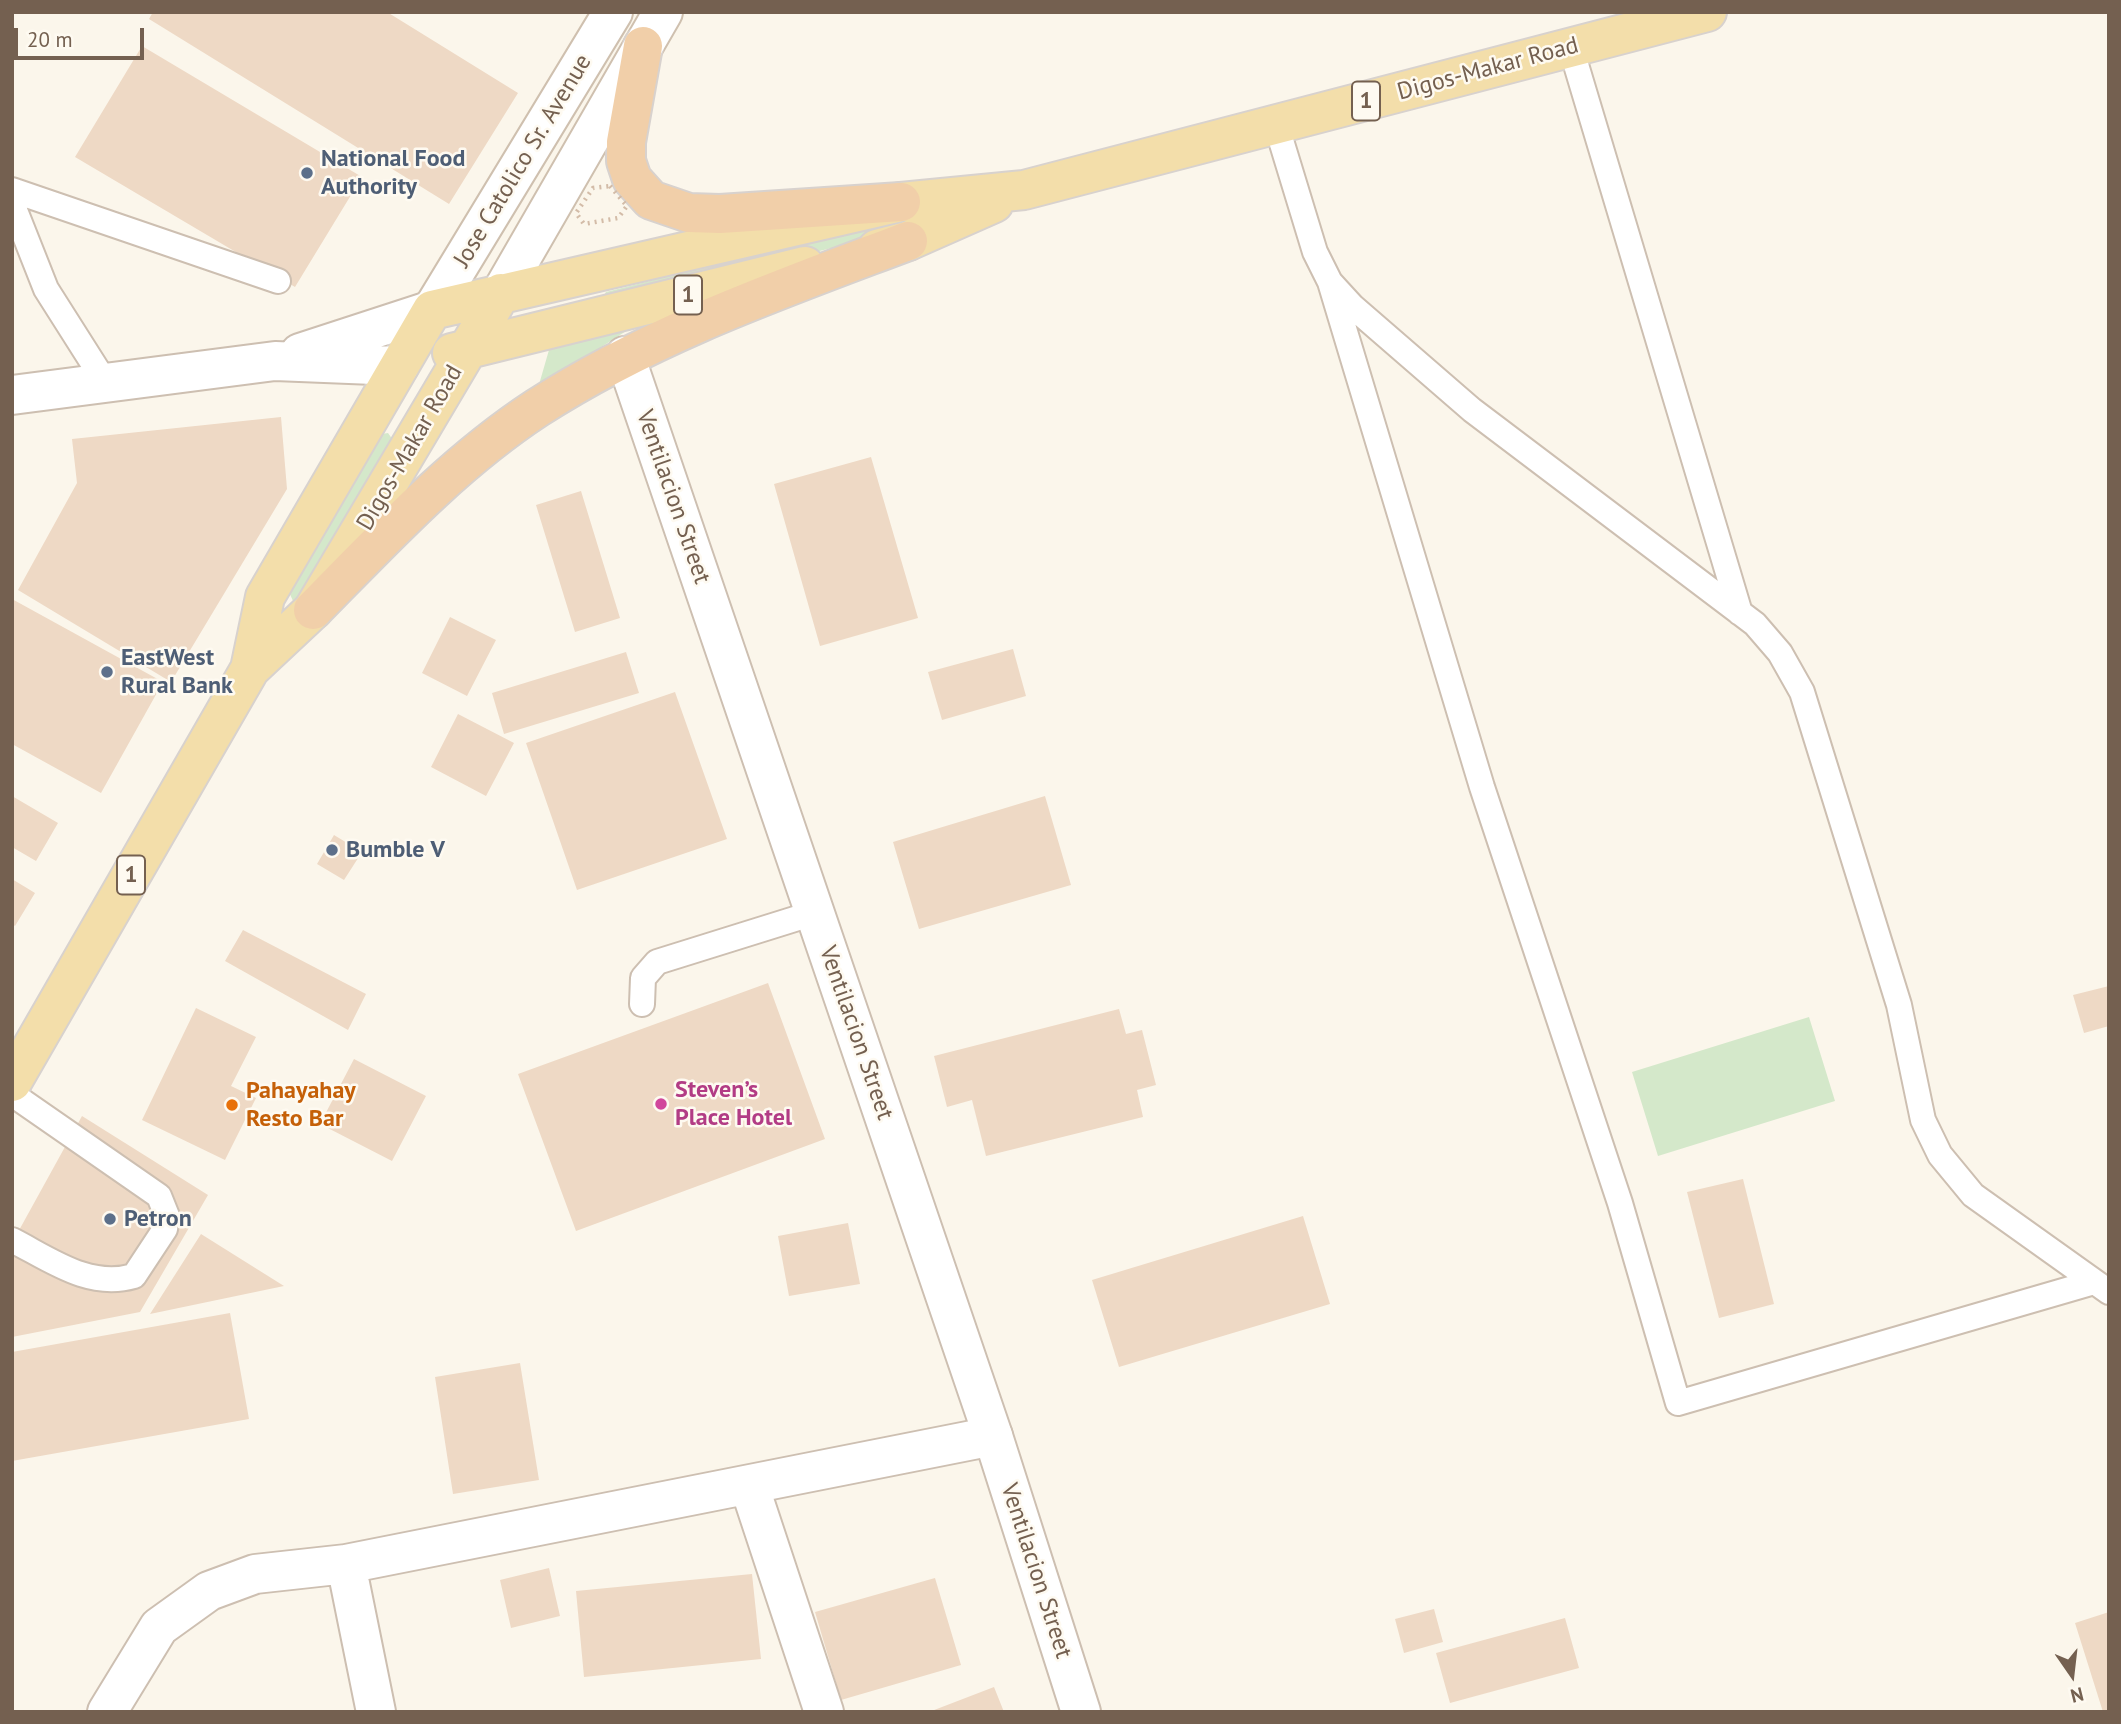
<!DOCTYPE html>
<meta charset="utf-8">
<style>
body{margin:0}
#map{position:relative;width:2121px;height:1724px;overflow:hidden;background:#fbf6eb;font-family:"PT Sans",sans-serif}
canvas{display:block}
.frame{position:absolute;inset:0;border:14px solid #746050;pointer-events:none}
.north{position:absolute;left:2037px;top:1640px;width:70px;height:70px;-webkit-text-stroke:5px #fefaf1;paint-order:stroke;rotate:166deg;font-size:19px;font-weight:700;line-height:28px;text-align:center;color:#746050}
.north::after{content:'';display:block;margin:auto;width:24px;height:32px;background:#746050;clip-path:polygon(50% 0,100% 100%,50% 72%,0 100%)}
.scale{position:absolute;left:14px;top:28px;width:130px;height:32px;box-sizing:border-box;border:4px solid #746050;border-top:0;padding-left:9px;font-size:21px;line-height:24px;white-space:nowrap;color:#746050;-webkit-text-stroke:5px #fefaf1;paint-order:stroke}
</style>
<div id="map">
<canvas width="2121" height="1724"></canvas>
<div class="frame"></div>
<div class="north">N</div>
<div class="scale">20 m</div>
</div>
<script>
const ctx = document.querySelector('canvas').getContext('2d');
ctx.lineJoin = 'round';
function fillPath(path, color) {
  ctx.fillStyle = color;
  ctx.fill(path, 'evenodd');
}
function trace(path, color, width, dash) {
  ctx.strokeStyle = color;
  ctx.lineWidth = width;
  ctx.lineCap = dash ? 'butt' : 'round';
  ctx.setLineDash(dash || []);
  ctx.stroke(path);
}
function label(font, color, halo, rows, align = 'center') {
  ctx.font = font + ' "PT Sans",sans-serif';
  ctx.lineWidth = 5;
  ctx.setLineDash([]);
  ctx.textBaseline = 'middle';
  ctx.strokeStyle = halo;
  ctx.fillStyle = color;
  for (const [text, x, y, turn = 0] of rows) {
    ctx.save();
    ctx.translate(x, y);
    ctx.rotate((+turn || 0) * Math.PI / 180);
    ctx.textAlign = isNaN(turn) ? turn : align;
    if (halo) ctx.strokeText(text, 0, 0);
    ctx.fillText(text, 0, 0);
    ctx.restore();
  }
}
fillPath(new Path2D(`
 M916 214 919 226 609 304 603 297 606 292Z
 M640 322 538 388 551 343Z
 M388 433 393 440 299 599 293 601 289 592 382 434Z
 M1809 1017 1835 1101 1658 1156 1632 1072Z`), '#d4e8ca');
fillPath(new Path2D(`
 M153 12H387L518 93 449 204 149 19Z
 M142 46 362 177 295 287 75 157Z
 M281 417 287 489 171 682 18 590 77 483 72 439Z
 M871 457 918 618 820 646 774 484Z
 M581 491 620 618 575 632 536 505Z
 M12 599 163 682 101 793 12 744Z
 M450 617 496 640 467 696 422 673Z
 M1013 649 1026 696 942 720 928 672Z
 M626 652 639 693 504 734 492 693Z
 M675 692 727 839 577 890 526 743Z
 M458 714 514 743 486 796 431 767Z
 M12 796 58 823 36 861 12 847Z
 M1045 796 1071 885 919 929 893 842Z
 M334 835 362 852 344 880 317 864Z
 M12 879 35 893 15 926 12 924Z
 M243 930 366 994 348 1030 225 961Z
 M768 983 825 1139 576 1231 518 1074Z
 M2109 986V1026L2084 1033 2073 995Z
 M196 1008 256 1037 231 1086 256 1098 225 1160 142 1120Z
 M1119 1009 1126 1034 1142 1030 1156 1085 1137 1090 1143 1117 986 1156 972 1100 947 1107 934 1056Z
 M354 1059 426 1096 392 1161 320 1124Z
 M82 1116 208 1195 140 1312 12 1337V1243Z
 M1743 1179 1774 1304 1719 1318 1687 1192Z
 M1303 1216 1330 1304 1119 1367 1092 1280Z
 M848 1223 860 1284 789 1296 778 1236Z
 M201 1234 284 1286 150 1314Z
 M230 1313 249 1419 12 1461V1352Z
 M520 1363 539 1480 453 1494 435 1377Z
 M549 1568 560 1616 511 1628 500 1580Z
 M752 1574 761 1659 584 1677 576 1591Z
 M935 1578 961 1665 841 1700 815 1612Z
 M1434 1609 1443 1642 1404 1653 1395 1619Z
 M2109 1612V1712H2103L2075 1623Z
 M1565 1618 1579 1668 1450 1703 1436 1653Z
 M994 1687 1004 1712H929Z`), '#eed9c5');
const service = new Path2D(`
 M1571 48 1740 613
 M1276 124 1315 252 1330 282 1352 306 1472 410 1755 624 1780 653 1802 692 1899 1005 1923 1120 1940 1155 1973 1195 2109 1292
 M12 190 278 281
 M12 203 46 289 105 382
 M1330 282 1482 787 1620 1203 1678 1403 2094 1282
 M642 1004 643 978 657 962 814 913
 M12 1094 159 1196 167 1216 165 1229 134 1276C89 1289 51 1260 12 1240`);
const minor = new Path2D(`
 M749 1485 824 1712
 M346 1564 376 1712
 M107 1712 159 1627 209 1591 255 1574 346 1564 993 1436`);
const tertiary = new Path2D(`
 M300 353 432 310
 M625 356 993 1436 1081 1712
 M12 395 275 361 399 366`);
const secondary = new Path2D(`
 M501 293 663 12
 M432 310 613 12`);
const primary = new Path2D(`
 M877 249 908 241 994 203
 M452 353 805 266
 M250 669 265 597 432 310 901 202 1024 190 1707 12
 M12 1082 250 669 313 610 501 293`);
const trunk = new Path2D(`
 M643 46 626 142V161L632 179 651 200 689 213 720 214 901 202
 M313 610C383 539 453 463 537 408 652 334 781 289 908 241`);
trace(service, '#cdbfb1', 28);
trace(minor, '#cdbfb1', 42);
trace(tertiary, '#cdbfb1', 42);
trace(secondary, '#cfc0af', 42);
trace(primary, '#d8d2ce', 42);
trace(trunk, '#d8d2ce', 42);
trace(new Path2D(`
 M610 186 627 206 618 218 584 224 576 213 593 188Z`), '#d3bca8', 4.5, [2, 5]);
trace(service, '#fff', 24);
trace(minor, '#fff', 38);
trace(tertiary, '#fff', 38);
trace(secondary, '#fff', 38);
trace(primary, '#f3deaa', 38);
trace(trunk, '#f1cfa9', 38);
for (const [x, y, r, color] of [
 [307,173,7,"#5c6f8a"],
 [107,672,7,"#5c6f8a"],
 [332,850,7,"#5c6f8a"],
 [661,1104,7,"#d1479c"],
 [232,1105,7,"#e8710a"],
 [110,1219,7,"#5c6f8a"]
]) {
  const dot = new Path2D();
  dot.arc(x, y, r, 0, 2 * Math.PI);
  ctx.fillStyle = color;
  ctx.fill(dot);
  trace(dot, '#fefaf1', 2.5);
}
for (const [x, y, w] of [
 [1366,101,28],
 [688,295,28],
 [131,875,28]
]) {
  const box = new Path2D();
  box.roundRect(x - w / 2, y - 19.5, w, 39, 5);
  ctx.fillStyle = '#fefaf1';
  ctx.fill(box);
  trace(box, '#746050', 2);
}
label('bold 23px', '#746050', null, [
 ["1",1366,101],
 ["1",688,295],
 ["1",131,875]
]);
label('24px', '#746050', '#fefaf1', [
 ["Digos-Makar Road",1488,69,-15],
 ["Jose Catolico Sr. Avenue",523,161,-59],
 ["Digos-Makar Road",410,448,-60],
 ["Ventilacion Street",673,497,71],
 ["Ventilacion Street",856,1033,71],
 ["Ventilacion Street",1036,1571,72]
]);
label('bold 24px', '#4e5e75', '#fefaf1', [
 ["National Food",321,159],
 ["Authority",321,187],
 ["EastWest",121,658],
 ["Rural Bank",121,686],
 ["Bumble V",346,850],
 ["Petron",124,1219]
], 'left');
label('bold 24px', '#b23c85', '#fefaf1', [
 ["Steven’s",675,1090],
 ["Place Hotel",675,1118]
], 'left');
label('bold 24px', '#c56008', '#fefaf1', [
 ["Pahayahay",246,1091],
 ["Resto Bar",246,1119]
], 'left');
</script>
